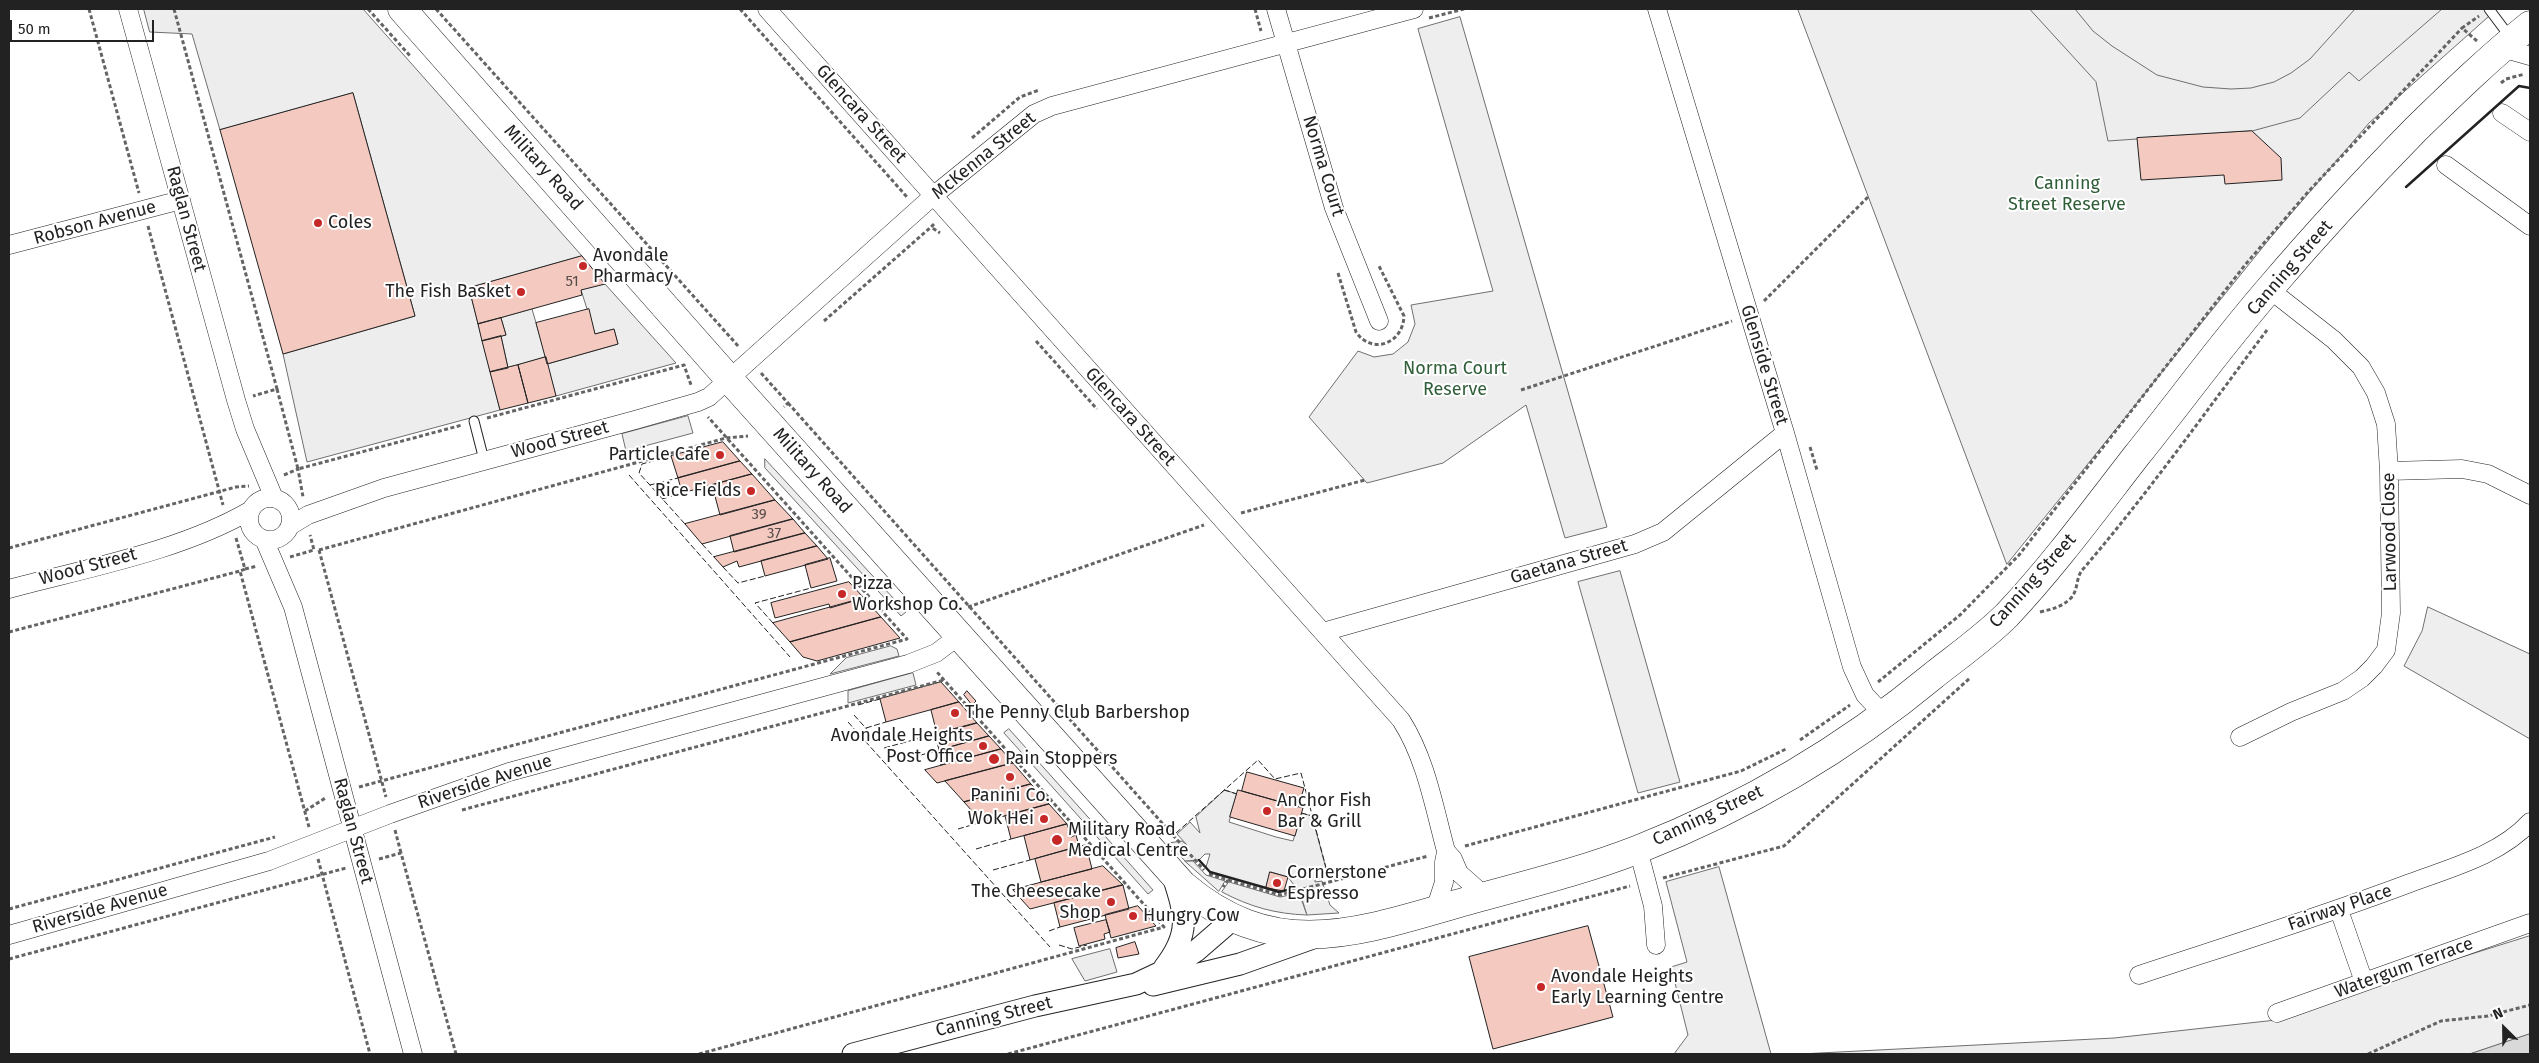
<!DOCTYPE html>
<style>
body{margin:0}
#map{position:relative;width:2539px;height:1063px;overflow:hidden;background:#fff;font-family:"Fira Sans",sans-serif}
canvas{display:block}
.frame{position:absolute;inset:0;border:10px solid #222;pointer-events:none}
.north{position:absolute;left:2479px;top:1003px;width:50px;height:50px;-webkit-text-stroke:4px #fff;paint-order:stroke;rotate:337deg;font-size:14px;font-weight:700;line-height:20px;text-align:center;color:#222}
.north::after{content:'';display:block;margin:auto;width:18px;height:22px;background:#222;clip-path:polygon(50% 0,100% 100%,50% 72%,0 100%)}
.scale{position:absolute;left:10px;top:20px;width:144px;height:22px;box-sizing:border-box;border:2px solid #222;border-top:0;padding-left:6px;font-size:15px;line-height:18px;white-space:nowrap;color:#222;-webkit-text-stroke:4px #fff;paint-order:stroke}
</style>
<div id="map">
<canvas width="2539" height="1063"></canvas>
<div class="frame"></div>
<div class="north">N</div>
<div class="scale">50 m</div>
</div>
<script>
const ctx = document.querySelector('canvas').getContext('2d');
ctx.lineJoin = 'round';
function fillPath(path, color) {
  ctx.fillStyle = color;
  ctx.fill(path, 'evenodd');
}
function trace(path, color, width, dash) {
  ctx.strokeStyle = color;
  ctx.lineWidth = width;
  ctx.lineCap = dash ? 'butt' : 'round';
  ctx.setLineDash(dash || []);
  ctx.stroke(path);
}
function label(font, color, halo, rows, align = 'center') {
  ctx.font = font + ' "Fira Sans",sans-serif';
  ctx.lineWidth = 4;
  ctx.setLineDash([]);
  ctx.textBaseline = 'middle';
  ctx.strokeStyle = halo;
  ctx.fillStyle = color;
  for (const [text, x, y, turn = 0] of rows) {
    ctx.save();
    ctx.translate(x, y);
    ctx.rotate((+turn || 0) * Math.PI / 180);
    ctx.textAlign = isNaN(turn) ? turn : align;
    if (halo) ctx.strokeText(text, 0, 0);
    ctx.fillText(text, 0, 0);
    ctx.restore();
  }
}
const green = new Path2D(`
 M1798 9H2497L2369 123 2271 237 2007 564Z
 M1460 17 1607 527 1565 538 1526 405 1443 463 1367 483 1309 417 1358 351 1374 357 1393 354 1408 342 1415 324 1411 305 1493 291 1418 29Z
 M1620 571 1680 782 1638 793 1578 582Z
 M2428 607 2530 654V739L2404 666 2422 631Z
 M913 673 916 685 848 703V691Z
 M1185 861H1193L1206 875 1225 881 1219 891Z
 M1719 867 1771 1054H1674L1688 1035 1671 967 1687 962 1666 882Z
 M1229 882 1280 897 1299 893 1307 915C1276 914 1250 907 1222 892Z
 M2530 936V1034L2470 1054H1800L2114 1038 2276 1020 2376 984Z`);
fillPath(green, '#eee');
trace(green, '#6f6f6f', 1);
const parking = new Path2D(`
 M144 9H363L582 256 469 288 500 410 307 462 283 354 415 316 353 93 220 130 192 34 150 32Z
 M2030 9H2075L2093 31 2112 46 2157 75 2203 87 2231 89 2251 88 2274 82 2291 73 2310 59 2355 9H2442L2359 81 2349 72 2300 118 2252 131 2108 141 2096 82Z
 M605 284 676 363 556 396 547 364 618 344 614 329 595 334 581 290Z
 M532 309 546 357 508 368 501 336 506 335 501 318Z
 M688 416 693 433 626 451 622 434Z
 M765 459 906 612 901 616 765 468Z
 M891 646 897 649 899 656 830 674 846 658Z
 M1009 729 1105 836 1153 890 1148 894 1064 800 1004 733Z
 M1225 790 1237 794 1229 822 1276 837 1293 841 1301 813 1312 816 1328 876 1315 880V882L1322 881 1330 905 1339 913 1307 915 1300 893 1288 877 1271 872 1266 888 1210 872 1206 867 1210 854H1205L1199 860 1185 861 1168 843 1182 841 1187 845 1177 834 1190 822 1200 833 1196 817Z
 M1110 949 1117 972 1085 981 1072 959Z`);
fillPath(parking, '#ededed');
trace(parking, '#6f6f6f', 1);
const water = new Path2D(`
 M2530 1034V1054H2470Z`);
fillPath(water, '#d9d9d9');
trace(water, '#6f6f6f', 1);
const building = new Path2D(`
 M353 93 415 316 283 354 220 130Z
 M2252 131 2281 158 2282 180 2225 184 2224 175 2141 180 2137 138Z
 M582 256 605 284 581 290 582 295 478 324 469 288Z
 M589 309 595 334 614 329 618 344 547 364 536 323Z
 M501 318 506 335 482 341 478 324Z
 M501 336 508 368 490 372 482 341Z
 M546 357 556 396 528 403 518 365Z
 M518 365 528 403 500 410 490 372Z
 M723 442 740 461 678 478 671 456Z
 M740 461 752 474 682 493 678 478Z
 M752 474 775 500 720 515 712 485Z
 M775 500 793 519 702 544 685 524Z
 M793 519 805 533 734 552 730 536Z
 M805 533 817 546 739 567 737 561 723 567 714 557Z
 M817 546 828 559 765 576 761 561Z
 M830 558 837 581 811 588 805 565Z
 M849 582 864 598 830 608 829 604 775 618 771 603Z
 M864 598 881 617 790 642 773 623Z
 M881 617 900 638 817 661 803 657 790 642Z
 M941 682 959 702 886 722 880 699Z
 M967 691 976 701 972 705 964 695Z
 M959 702 977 723 937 734 931 710Z
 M977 723 989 736 939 750 935 734Z
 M989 736 1001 749 941 765 937 751Z
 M1001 749 1013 763 937 783 925 770Z
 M1013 763 1031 784 964 802 945 781Z
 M1247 772 1304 788 1298 807 1242 791Z
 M1031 784 1049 804 982 822 964 802Z
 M1238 790 1303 808 1295 836 1230 817Z
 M1049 804 1067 824 1011 839 1005 816Z
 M1067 824 1071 837 1076 835 1079 846 1030 860 1024 836Z
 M1086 845 1092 869 1041 882 1035 859Z
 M1103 866 1123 885 1030 909 1013 890Z
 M1270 872 1288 877 1284 891 1266 888Z
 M1123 885 1129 909 1060 927 1054 903Z
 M1138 906 1156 926 1111 938 1105 915Z
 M1106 920 1110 932 1104 934 1105 939 1079 946 1074 928Z
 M1588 926 1613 1017 1493 1049 1469 957Z
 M1135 942 1139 954 1118 958 1116 948Z`);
fillPath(building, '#f3c9c0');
trace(building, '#222', 1);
const service = new Path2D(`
 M2489 9 2510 37
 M474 421 484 460`);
const minor = new Path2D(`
 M128 9 236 400 245 429 274 498
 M767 9 1401 720C1426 759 1434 807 1446 851L1453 859 1459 873 1485 896
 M1276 9 1334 208 1379 321
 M1657 9 1785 433 1852 667 1865 695 1883 714
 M2502 48 2530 56
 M2502 113 2530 132
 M2446 165 2530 226
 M9 245 181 200
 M2389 471 2462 469 2488 474 2530 495
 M249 519a21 21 0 1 1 42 0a21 21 0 1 1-42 0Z
 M290 526 308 515 384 488 635 420 698 402 709 397 933 196 1034 114 1052 106 1414 9
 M264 539 293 607 413 1054
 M9 589C87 568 181 551 251 510
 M1323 632 1635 544 1663 532 1785 433
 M2240 737 2291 712 2343 691 2362 678 2374 666 2386 650 2391 613 2389 471 2386 424 2376 393 2361 367 2334 340 2269 289
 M1638 849 1653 906 1656 945
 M1435 910 1444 882V862L1446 852
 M2339 910 2364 982
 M9 935 269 861 390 814 509 772 908 664 936 653 960 635
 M2139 975C2230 945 2320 917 2410 883 2450 868 2500 855 2530 822
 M2277 1013 2530 923`);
const tertiary = new Path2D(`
 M1164 968C1192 932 1185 914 1172 873
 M1153 985 1240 964 1313 938
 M853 1054 1035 1006 1136 984 1172 967 1196 951 1233 919`);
const primary = new Path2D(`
 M402 9 729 379 1183 885C1277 965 1361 931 1467 901 1525 885 1583 871 1639 849 1746 807 1846 748 1934 675 1958 656 1985 637 2007 615 2054 565 2095 509 2137 455 2182 399 2224 341 2271 287 2317 233 2366 180 2416 129 2453 93 2490 57 2530 25`);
trace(service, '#222', 11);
trace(minor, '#222', 19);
trace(tertiary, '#222', 23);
trace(primary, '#222', 29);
trace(new Path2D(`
 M89 9 139 193
 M174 9 277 389 253 396
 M368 9 411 57
 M436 9 739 347
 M740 9 907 197
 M1255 9 1261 31
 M1429 18 1464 9
 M2477 41 2462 28 2479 16
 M2501 83 2506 79 2525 74
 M972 138 1020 97 1039 90
 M934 224 931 227 940 233
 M148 226 223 505
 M1338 273 1356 332C1372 355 1403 344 1404 316L1378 264
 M1764 301 1869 196
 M824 321 931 227
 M1036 341 1097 409
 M761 373 788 403 784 407
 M277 389 298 469 462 425
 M1521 390 1732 321
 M788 403 1204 870
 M487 418 684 365 691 385
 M1810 447 1817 470
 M284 475 298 469 303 497
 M1241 513 1365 480
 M236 538 245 569 240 571 309 827
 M9 548 236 487 249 486
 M319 550 726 438 748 436
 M319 550 386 797
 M290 557 314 550 310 535
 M245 569 257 566
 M968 607 1204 525
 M2040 612C2052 609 2062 607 2071 598 2079 589 2075 577 2084 568 2149 492 2207 410 2267 330
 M9 632 240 571
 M1878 682 1960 615 2019 555 2245 265 2308 192 2462 28
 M1800 740 1850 705
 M359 787 907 639 708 417
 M462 810 944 680
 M305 811 327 797
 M395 830 401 853
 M1465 846 1741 771 1786 749
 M318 859 370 1054
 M379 859 401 853 456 1054
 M1209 874 1228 880 1223 887
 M1663 878 1784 846 1970 678
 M1228 880 1280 895 1428 856
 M9 909 275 837
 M9 959 346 868
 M699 1054 1164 927 936 671
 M1008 1054 1630 886
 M2368 1054 2441 1021 2488 1016 2530 1005`), '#646464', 3, [4, 2.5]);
trace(service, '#fff', 9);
trace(minor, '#fff', 18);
trace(tertiary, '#fff', 21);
trace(primary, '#fff', 28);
trace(new Path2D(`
 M671 456 642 464 639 473 685 524
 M629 475 790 657
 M650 485 678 478
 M662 499 682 493
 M702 544 714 557
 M723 567 738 583 765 576
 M773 623 755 603 811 588
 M858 705 880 699
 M854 715 872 735
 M848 722 1050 947
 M866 728 886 722
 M884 748 935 734
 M896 761 937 751
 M1224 790 1237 794
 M1301 813 1313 816
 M958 829 982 822
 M1176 833 1258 760 1275 779 1301 773 1329 879
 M976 849 1011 839
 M993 870 1030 860
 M1049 931 1060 927
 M1059 945 1072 949 1087 945`), '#222', 1, [6, 2.5]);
trace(new Path2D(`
 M2406 187 2519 86 2530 88
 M1199 860 1210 872 1266 888 1279 892 1296 888`), '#222', 2.5);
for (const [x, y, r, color] of [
 [318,223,5,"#c62828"],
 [583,266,5,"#c62828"],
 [521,292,5,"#c62828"],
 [720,455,5,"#c62828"],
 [751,491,5,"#c62828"],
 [842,594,5,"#c62828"],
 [955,713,5,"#c62828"],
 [983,746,5,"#c62828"],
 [994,759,6,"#c62828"],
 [1010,777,5,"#c62828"],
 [1267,811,5,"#c62828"],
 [1044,819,5,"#c62828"],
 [1057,840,6,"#c62828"],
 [1277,883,5,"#c62828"],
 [1111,902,5,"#c62828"],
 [1133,916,5,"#c62828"],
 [1541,987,5,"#c62828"]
]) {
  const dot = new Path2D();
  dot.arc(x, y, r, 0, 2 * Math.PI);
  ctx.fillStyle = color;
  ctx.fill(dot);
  trace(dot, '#fff', 2);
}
label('15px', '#564c4a', null, [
 ["51",572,282],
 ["39",759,515],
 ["37",774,534]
]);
label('18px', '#222', '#fff', [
 ["Glencara Street",861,114,48],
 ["McKenna Street",984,156,-39],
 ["Norma Court",1323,166,73],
 ["Military Road",543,168,48],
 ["Raglan Street",186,219,75],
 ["Robson Avenue",95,223,-15],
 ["Canning Street",2290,268,-49],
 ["Glenside Street",1764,365,73],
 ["Glencara Street",1130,417,48],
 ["Wood Street",560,440,-15],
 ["Military Road",812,471,48],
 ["Larwood Close",2390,532,-91],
 ["Gaetana Street",1569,562,-16],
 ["Wood Street",88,567,-15],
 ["Canning Street",2033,581,-48],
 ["Riverside Avenue",485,782,-18],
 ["Canning Street",1708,816,-25],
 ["Raglan Street",353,831,75],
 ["Fairway Place",2340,908,-19],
 ["Riverside Avenue",100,909,-16],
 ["Watergum Terrace",2404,968,-20],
 ["Canning Street",994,1017,-14]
]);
label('18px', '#2f5e38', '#fff', [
 ["Canning",2067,184],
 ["Street Reserve",2067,205],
 ["Norma Court",1455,369],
 ["Reserve",1455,390]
]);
label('18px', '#222', '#fff', [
 ["Coles",328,223],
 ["Avondale",593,256],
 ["Pharmacy",593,277],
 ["The Fish Basket",511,292,"right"],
 ["Particle Cafe",710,455,"right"],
 ["Rice Fields",741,491,"right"],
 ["Pizza",852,584],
 ["Workshop Co.",852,605],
 ["The Penny Club Barbershop",965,713],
 ["Avondale Heights",973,736,"right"],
 ["Post Office",973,757,"right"],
 ["Pain Stoppers",1005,759],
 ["Panini Co.",1010,796,"center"],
 ["Anchor Fish",1277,801],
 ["Bar & Grill",1277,822],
 ["Wok Hei",1034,819,"right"],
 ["Military Road",1068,830],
 ["Medical Centre",1068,851],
 ["Cornerstone",1287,873],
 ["Espresso",1287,894],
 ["The Cheesecake",1101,892,"right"],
 ["Shop",1101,913,"right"],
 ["Hungry Cow",1143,916],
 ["Avondale Heights",1551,977],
 ["Early Learning Centre",1551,998]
], 'left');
</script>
